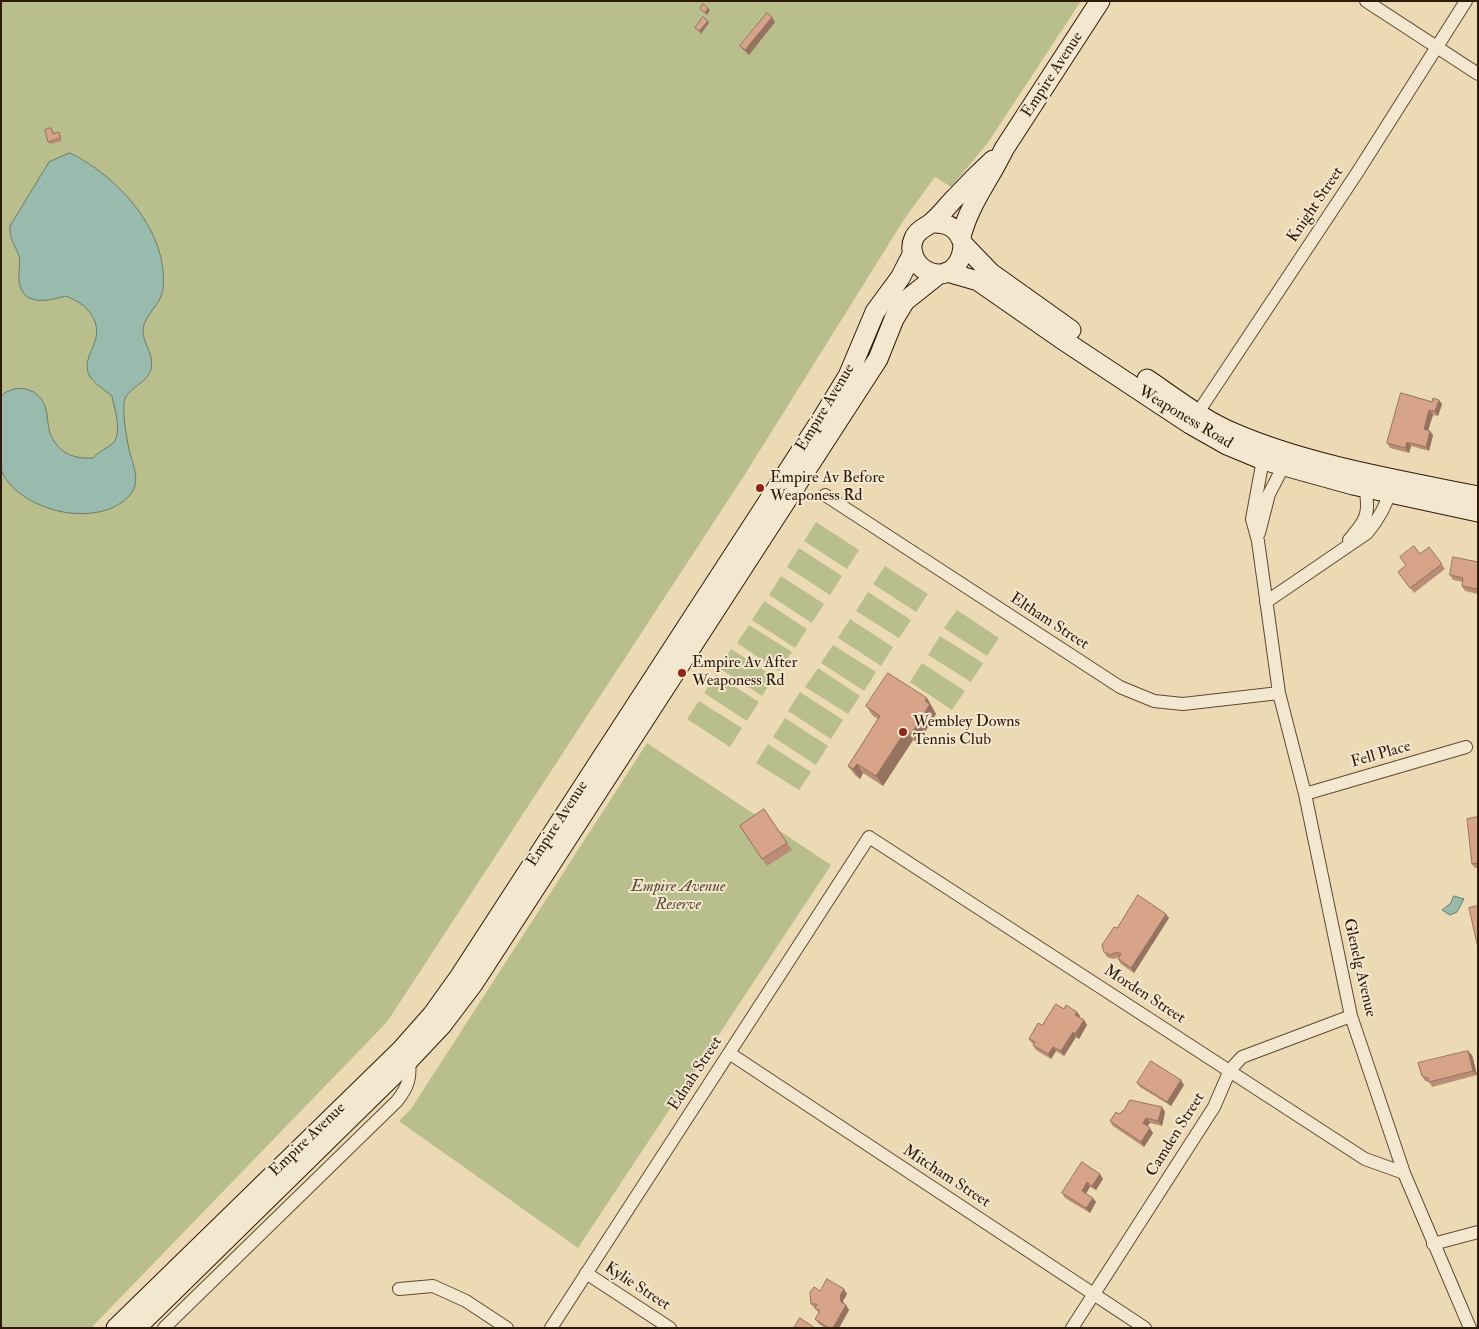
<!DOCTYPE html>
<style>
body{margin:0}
#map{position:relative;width:1479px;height:1329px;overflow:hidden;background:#ecdab5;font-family:"IM FELL Double Pica",serif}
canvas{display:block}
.frame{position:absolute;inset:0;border:2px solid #2e1a08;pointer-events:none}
</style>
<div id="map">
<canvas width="1479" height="1329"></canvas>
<div class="frame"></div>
</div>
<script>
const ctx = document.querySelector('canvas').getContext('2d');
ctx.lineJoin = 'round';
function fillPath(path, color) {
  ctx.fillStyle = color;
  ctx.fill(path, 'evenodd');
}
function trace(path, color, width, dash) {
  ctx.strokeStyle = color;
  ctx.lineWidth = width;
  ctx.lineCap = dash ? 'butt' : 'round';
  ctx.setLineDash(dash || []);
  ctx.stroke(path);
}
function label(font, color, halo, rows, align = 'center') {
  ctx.font = font + ' "IM FELL Double Pica",serif';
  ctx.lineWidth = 4;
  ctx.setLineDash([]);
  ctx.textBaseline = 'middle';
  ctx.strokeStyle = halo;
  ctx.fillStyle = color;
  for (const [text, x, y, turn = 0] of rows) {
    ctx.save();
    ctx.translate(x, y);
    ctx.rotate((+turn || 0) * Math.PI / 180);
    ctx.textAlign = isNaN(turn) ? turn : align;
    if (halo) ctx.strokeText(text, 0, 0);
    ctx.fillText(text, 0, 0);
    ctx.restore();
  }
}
fillPath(new Path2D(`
 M1 1H1081L987 144 951 187 935 177 905 218 742 479 387 1022 91 1328H1Z
 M816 522 859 550 847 569 804 541Z
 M799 548 842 576 830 595 787 567Z
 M885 566 928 594 916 612 873 584Z
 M781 576 824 604 812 623 769 595Z
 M868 592 911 620 899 638 856 611Z
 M764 601 807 629 795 648 752 620Z
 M957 610 999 638 987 656 944 628Z
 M850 619 893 647 881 666 838 638Z
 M749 625 792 652 779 671 737 643Z
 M940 636 983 663 971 682 928 655Z
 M833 645 876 672 864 691 821 663Z
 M731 649 774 677 762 696 719 668Z
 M922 663 965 691 952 710 910 682Z
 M818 668 860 696 848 714 805 687Z
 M716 675 759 702 747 721 704 693Z
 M800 692 843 720 831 739 788 711Z
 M699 701 742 728 730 747 687 719Z
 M785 718 828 746 816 765 773 737Z
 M647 743 831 865 578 1248 399 1121 411 1109Z
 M768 744 811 772 799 790 756 763Z`), '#b8bf8d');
const water = new Path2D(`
 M70 153C118 176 169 232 163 289 161 305 145 314 143 329 142 344 155 354 151 369 147 385 125 388 124 403 123 417 126 435 129 449 132 464 142 481 130 495 99 530 21 512 2 472 0 461 1 411 1 396 15 383 38 387 45 406 48 414 47 424 50 433 58 453 73 459 93 458 99 451 108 448 113 443 123 433 114 408 112 396 105 390 93 383 89 375 83 361 93 351 96 338 100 316 83 302 65 296 47 302 20 306 19 279 18 271 21 264 19 256 15 245 9 239 10 226L49 162Z
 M1454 896 1464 899 1457 912 1450 915 1442 910 1450 904Z`);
fillPath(water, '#99bbad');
trace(water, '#6e7b6b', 1);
const street = new Path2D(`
 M1366 1 1478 74
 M1193 420 1357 173 1466 1
 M1264 454 1252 519 1258 541 1279 693 1305 794 1351 1016 1404 1173 1470 1328
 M825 495 1120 687 1154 701 1183 704 1279 693
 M1259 533 1269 494 1281 471 1284 458
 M1349 540C1358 529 1368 519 1367 505 1367 496 1365 490 1367 481
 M1266 602 1367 533C1379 519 1387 504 1392 486
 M1305 794 1466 747
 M729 1053 1145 1328
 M1433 1244 1478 1232
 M586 1273 670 1328
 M399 1289 433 1286 466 1301 507 1328
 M164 1328 397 1101C408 1087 411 1078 409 1060
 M551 1328 869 837 1365 1159 1404 1173
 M1072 1328 1214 1107 1230 1070 1242 1057 1351 1016`);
const secondary = new Path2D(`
 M931 223C947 222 958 227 963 244 963 259 954 275 937 274 919 272 907 254 914 238 918 229 925 228 931 223 940 216 947 206 955 198 967 185 980 172 993 160
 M961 237C969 204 990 179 1004 149L1100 1
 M963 244 991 273 1071 330
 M947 272 978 281 1060 338 1190 424 1227 445 1263 460 1353 485 1478 512
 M1147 379C1175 398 1203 420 1234 433 1308 465 1399 480 1478 496
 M116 1328 401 1050 432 1015 460 976 823 417 848 376 875 312 900 278 913 253
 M136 1328 409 1060 442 1025 473 984 878 359 894 319 905 301 939 274`);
trace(street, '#5e4a33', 14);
trace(secondary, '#2e1a08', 21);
trace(street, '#f3e7cf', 12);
trace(secondary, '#f3e7cf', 19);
fillPath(new Path2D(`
 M775 22 749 55 743 50 740 46Z
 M51 128 54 133 59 132 60 134 62 141 50 144 48 142Z
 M1401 393 1442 404 1438 416 1433 415 1428 430 1433 435 1429 451 1411 446 1409 453 1390 448 1387 443Z
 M1429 547 1445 569 1414 593 1398 572Z
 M1478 562V594L1465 591 1462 586 1463 582 1453 580 1450 575Z
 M927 698 936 714 918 743 913 740 883 786 863 773 860 779 855 775 848 766 878 719 873 716 866 706Z
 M764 809 792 850 767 866 740 826Z
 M1478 817V868H1475L1472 864Z
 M1169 918 1134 973 1121 964 1118 959 1120 957 1113 959 1107 957 1104 952 1117 928Z
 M1064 1009 1077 1012 1080 1016 1079 1017 1084 1020 1087 1025 1079 1039 1076 1037 1064 1056 1056 1051 1051 1059 1036 1050 1033 1045 1034 1044 1032 1043 1029 1039Z
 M1472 1055 1477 1075 1432 1087 1429 1082 1425 1081 1422 1076Z
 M1137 1083 1184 1085 1171 1106 1140 1087Z
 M1162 1107 1165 1112 1162 1126 1150 1123 1147 1126 1153 1133 1144 1147 1113 1126 1110 1121 1119 1114Z
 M1082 1162 1103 1179 1096 1190 1090 1187 1086 1193 1096 1202 1090 1213 1065 1198 1062 1193Z
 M844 1289 847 1294 843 1301 844 1303 846 1305 849 1310 839 1328H825L819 1324 815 1319 819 1313 811 1304 820 1291Z`), '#b98d76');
fillPath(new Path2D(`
 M708 8 710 10 707 15 705 13Z
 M772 17 775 22 749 55 745 50Z
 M708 21 709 23 701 34 699 31Z
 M1439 400 1442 404 1438 416 1435 411Z
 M1429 410 1433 415 1427 434 1424 429Z
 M1430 431 1433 435 1429 451 1426 447Z
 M1407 442 1411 446 1409 453 1405 448Z
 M927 698 936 714 918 743 911 734Z
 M906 730 913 740 883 786 876 776Z
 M857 764 863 773 860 779 853 769Z
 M1166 914 1169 918 1134 973 1131 968Z
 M1077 1012 1080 1016 1078 1019 1075 1015Z
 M1084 1020 1087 1025 1079 1039 1075 1034Z
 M1073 1032 1076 1037 1064 1056 1061 1051Z
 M1053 1047 1056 1051 1051 1059 1048 1054Z
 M1468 1051 1472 1055 1477 1075 1473 1071Z
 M1181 1080 1184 1085 1171 1106 1167 1102Z
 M1162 1107 1165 1112 1162 1126 1158 1121Z
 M1146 1118 1150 1123 1146 1128 1143 1123Z
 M1150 1128 1153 1133 1144 1147 1141 1142Z
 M1100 1174 1103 1179 1096 1190 1092 1186Z
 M1087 1182 1090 1187 1085 1195 1082 1191Z
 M1093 1198 1096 1202 1090 1213 1086 1208Z
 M844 1289 847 1294 843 1301 845 1307 841 1302 840 1296Z
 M846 1305 849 1310 839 1328H833Z`), '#967360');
const building = new Path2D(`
 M703 4 708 8 705 13 700 9Z
 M767 13 772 17 745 50 740 46Z
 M703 17 708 21 699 31 695 28Z
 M51 128 53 134 59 132 60 138 48 142 45 130Z
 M1401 393 1432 402 1433 398 1439 400 1435 411 1429 410 1424 429 1430 431 1426 447 1407 442 1405 448 1387 443Z
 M1414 546 1420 554 1429 547 1442 564 1410 588 1398 572 1406 565 1400 557Z
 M1453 557 1478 562V584L1477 589 1462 586 1463 578 1450 575Z
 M888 673 927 698 925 701 930 704 911 734 906 730 876 776 857 764 853 769 848 766 880 716 866 706Z
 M764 809 787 843 762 859 740 826Z
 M1478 817V863L1472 864 1467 819Z
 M1138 895 1166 914 1131 968 1118 959 1121 954 1117 952 1110 955 1104 952 1102 945 1114 927 1117 928Z
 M1478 906V948L1469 908Z
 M1056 1004 1064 1009 1066 1005 1077 1012 1075 1015 1084 1020 1075 1034 1073 1032 1061 1051 1053 1047 1048 1054 1033 1045 1035 1042 1029 1039 1038 1023 1042 1025Z
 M1468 1051 1473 1071 1429 1082 1428 1078 1422 1076 1418 1063Z
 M1151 1061 1181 1080 1167 1102 1137 1083Z
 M1130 1100 1162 1107 1158 1121 1146 1118 1143 1123 1150 1128 1141 1142 1110 1121 1116 1112 1119 1114 1124 1110Z
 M1082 1162 1100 1174 1092 1186 1087 1182 1082 1191 1093 1198 1086 1208 1062 1193Z
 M827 1279 844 1289 840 1296 841 1302 846 1305 833 1328H829L815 1319 820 1311 815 1308 817 1304H811L810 1292 814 1287 820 1291Z
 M800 1318 815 1328H794Z`);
fillPath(building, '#d7a489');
trace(building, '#967360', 1);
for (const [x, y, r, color] of [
 [760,488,5,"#8f2418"],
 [682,673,5,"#8f2418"],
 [903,732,5,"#8f2418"]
]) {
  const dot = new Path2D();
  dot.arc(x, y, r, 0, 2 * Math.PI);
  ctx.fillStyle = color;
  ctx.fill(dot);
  trace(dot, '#f3e7cf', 2);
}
label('16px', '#2e1a08', '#f3e7cf', [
 ["Empire Avenue",1053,75,-57],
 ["Knight Street",1316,205,-56],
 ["Empire Avenue",826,408,-59],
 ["Weaponess Road",1185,418,31],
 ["Eltham Street",1049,622,33],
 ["Fell Place",1381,755,-16],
 ["Empire Avenue",558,824,-57],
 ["Glenelg Avenue",1359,968,77],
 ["Morden Street",1144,995,33],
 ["Ednah Street",696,1074,-57],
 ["Camden Street",1176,1135,-58],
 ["Empire Avenue",308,1140,-44],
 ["Mitcham Street",946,1177,33],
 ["Kylie Street",637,1287,33]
]);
label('16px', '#2e1a08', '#f3e7cf', [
 ["Empire Av Before",770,479],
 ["Weaponess Rd",770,497],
 ["Empire Av After",692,664],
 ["Weaponess Rd",692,682],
 ["Wembley Downs",913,723],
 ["Tennis Club",913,741]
], 'left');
label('italic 16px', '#574c30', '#f3e7cf', [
 ["Empire Avenue",678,888],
 ["Reserve",678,906]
]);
</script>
